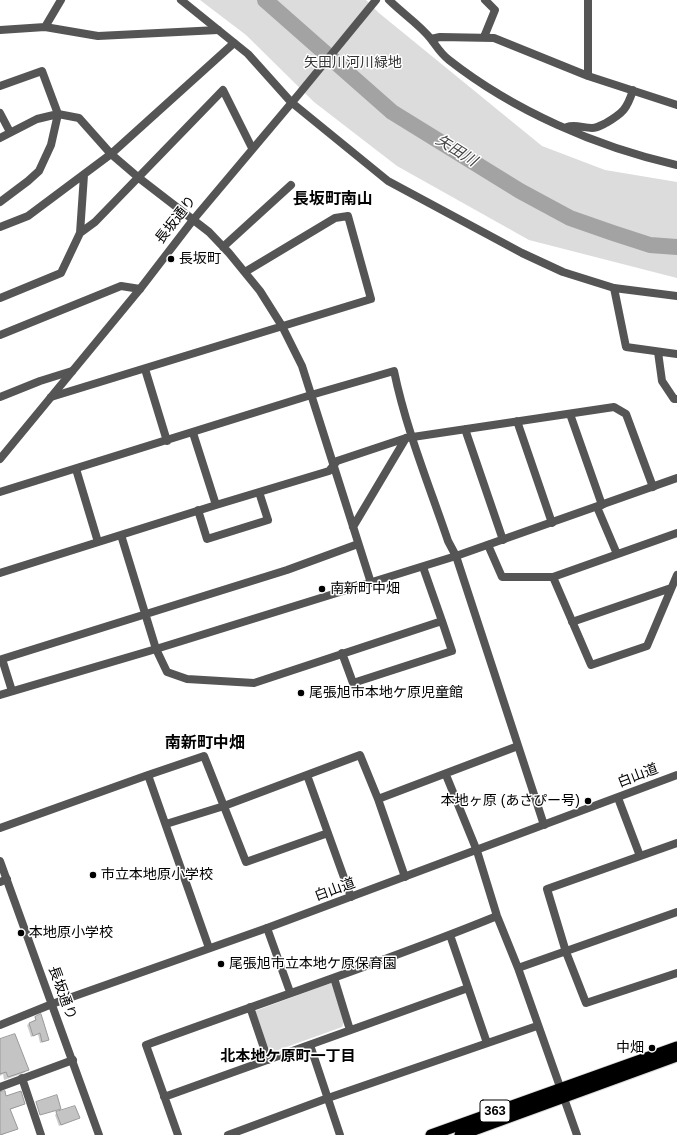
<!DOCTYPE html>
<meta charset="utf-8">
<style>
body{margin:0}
canvas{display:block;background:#fff}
</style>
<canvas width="677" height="1135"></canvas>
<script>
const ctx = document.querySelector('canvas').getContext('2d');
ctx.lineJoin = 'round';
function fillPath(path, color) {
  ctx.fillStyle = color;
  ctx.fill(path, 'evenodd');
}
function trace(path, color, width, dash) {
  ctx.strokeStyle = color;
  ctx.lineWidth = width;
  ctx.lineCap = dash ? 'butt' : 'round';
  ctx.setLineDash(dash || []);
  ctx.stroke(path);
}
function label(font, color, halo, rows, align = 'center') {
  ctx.font = font + ' Helvetica,"Noto Sans JP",sans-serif';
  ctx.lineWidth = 3;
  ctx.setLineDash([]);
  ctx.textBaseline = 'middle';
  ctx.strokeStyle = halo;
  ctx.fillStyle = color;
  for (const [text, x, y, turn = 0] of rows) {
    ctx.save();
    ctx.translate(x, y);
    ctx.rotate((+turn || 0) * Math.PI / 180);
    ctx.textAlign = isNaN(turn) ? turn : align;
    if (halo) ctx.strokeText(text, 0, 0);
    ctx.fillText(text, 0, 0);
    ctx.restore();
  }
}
fillPath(new Path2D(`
 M200 0H366L379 13 542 146 605 170 677 182V278L529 240 397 166 314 102 246 35Z
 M331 983 344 1022 342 1027 270 1053 255 1011Z`), '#dcdcdc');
fillPath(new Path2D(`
 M36 1019 48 1039 46 1041 40 1043 38 1034 31 1037 27 1025Z
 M0 1040 28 1069 24 1073 4 1080 3 1074 0 1076Z
 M0 1099 24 1104 10 1110 17 1128 2 1135H0Z
 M57 1113 79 1118 59 1126 55 1115Z`), '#0003');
trace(new Path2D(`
 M265 0 392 112 520 191 570 218 613 233 650 245 677 247`), '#a3a3a3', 16);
const building = new Path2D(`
 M41 1014 49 1040 42 1042 40 1033 33 1036 29 1023 36 1020 35 1017Z
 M15 1034 29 1070 8 1077 6 1072 0 1074V1039Z
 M5 1091 6 1096 21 1091 25 1104 10 1109 18 1129 0 1135V1092Z
 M57 1095 61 1109 40 1115 36 1102Z
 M75 1106 80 1118 61 1125 56 1112Z`);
fillPath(building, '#c4c4c4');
trace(building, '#999', 1);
const trunk = new Path2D(`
 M431 1135 677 1047
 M460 1135 677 1056`);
trace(trunk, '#dbdbdb', 13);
trace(new Path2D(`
 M389 0C402 13 420 25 431 39 437 47 441 54 449 60 514 111 597 147 677 165
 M588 0V76
 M45 27 61 0
 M0 30 45 27 98 36 218 30
 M484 37 495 10 485 0
 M431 39 440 37 494 38 588 76 677 105
 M0 86 42 71 58 114 51 145 39 171 28 181 0 202
 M0 113 10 132
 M567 127C575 124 583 128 592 128 597 128 602 125 606 123 623 113 627 109 633 90
 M0 138 37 119 58 114 79 118 111 154 139 178 209 232 229 253 260 291 282 326 302 366 371 583
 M0 227 28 216 111 154 234 43
 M80 233 84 175
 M223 247 291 185
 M677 296 614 288 626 347 677 354
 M0 298 61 273 80 233 95 222 223 90 252 148
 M0 335 121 286 140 289
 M658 352 662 381 674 399H677
 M145 369 167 441
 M0 397 40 381 72 371
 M51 397 371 299 348 216 335 218 245 272
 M570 414 602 505
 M517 421 552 523
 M465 429 503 540
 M193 433 216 505
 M76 469 98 542
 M0 492 311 395 394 371C406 429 429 485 448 541L456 556 544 825
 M597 507 617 554
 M198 510 207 539 268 520 259 492
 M353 527 406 438
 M121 535 156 649 167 672 187 679 254 683 442 621 423 567
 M488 545 502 577H553L591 665 647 646 677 575
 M0 573 216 505 329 471 337 461 406 438 614 407 626 414 653 487
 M553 577 677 533
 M572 622 671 588
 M342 653 353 683 452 651 442 621
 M12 691 2 659 287 570 358 544
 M148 775 204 756 246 862 328 833
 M307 775 351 897
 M446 775 477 851 497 916 518 968 577 1135
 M618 798 640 856
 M378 799 518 746
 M166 824 224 806 360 755 378 799 405 877
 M0 828 148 775 209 948
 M677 843 547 889 566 952 586 1003 677 973
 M0 882 7 879
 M267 928 290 992
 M450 935 487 1043
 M518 968 677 912
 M334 978 350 1030
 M250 1007 268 1060
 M310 1045 340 1135
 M22 1078 41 1135
 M0 1087 73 1060
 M164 1097 468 988
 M178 1135 146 1045C263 1002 382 963 497 916
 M228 1135 328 1098 537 1026`), '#555', 8);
trace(new Path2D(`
 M181 0 248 54 291 102 388 181 522 253 563 272 614 288
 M0 459 140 289 193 220 299 94 376 0
 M0 695 156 649 456 556 677 478
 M0 861 99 1135
 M0 1025 52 1004 267 928 677 775`), '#555', 8);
trace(trunk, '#000', 11);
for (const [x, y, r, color] of [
 [171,259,4,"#000"],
 [322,589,4,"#000"],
 [301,693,4,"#000"],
 [588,801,4,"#000"],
 [93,875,4,"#000"],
 [21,933,4,"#000"],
 [221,964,4,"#000"],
 [652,1048,4,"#000"]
]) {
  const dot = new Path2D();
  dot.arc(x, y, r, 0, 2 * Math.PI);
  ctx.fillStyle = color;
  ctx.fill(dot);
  trace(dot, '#fff', 1.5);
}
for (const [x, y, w] of [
 [495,1111,30]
]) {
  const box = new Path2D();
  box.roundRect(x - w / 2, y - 11, w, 22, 3);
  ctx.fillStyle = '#fff';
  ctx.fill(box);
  trace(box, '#000', 1);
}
label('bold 13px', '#000', null, [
 ["363",495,1111]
]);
label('14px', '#333', '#fff', [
 ["矢田川河川緑地",353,63]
]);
label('14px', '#000', '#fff', [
 ["長坂通り",176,220,-52],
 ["白山道",638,776,-21],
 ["白山道",335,890,-20],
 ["長坂通り",62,993,70]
]);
label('14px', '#000', '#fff', [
 ["長坂町",179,259],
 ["南新町中畑",330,589],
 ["尾張旭市本地ケ原児童館",309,693],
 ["本地ヶ原 (あさぴー号)",580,801,"right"],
 ["市立本地原小学校",101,875],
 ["本地原小学校",29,933],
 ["尾張旭市立本地ケ原保育園",229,964],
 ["中畑",644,1048,"right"]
], 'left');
label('italic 15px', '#444', '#fff', [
 ["矢田川",456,151,32]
]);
label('bold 15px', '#000', '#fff', [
 ["北本地ケ原町一丁目",288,1057]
]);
label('bold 16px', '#000', '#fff', [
 ["長坂町南山",333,200],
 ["南新町中畑",205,744]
]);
</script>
